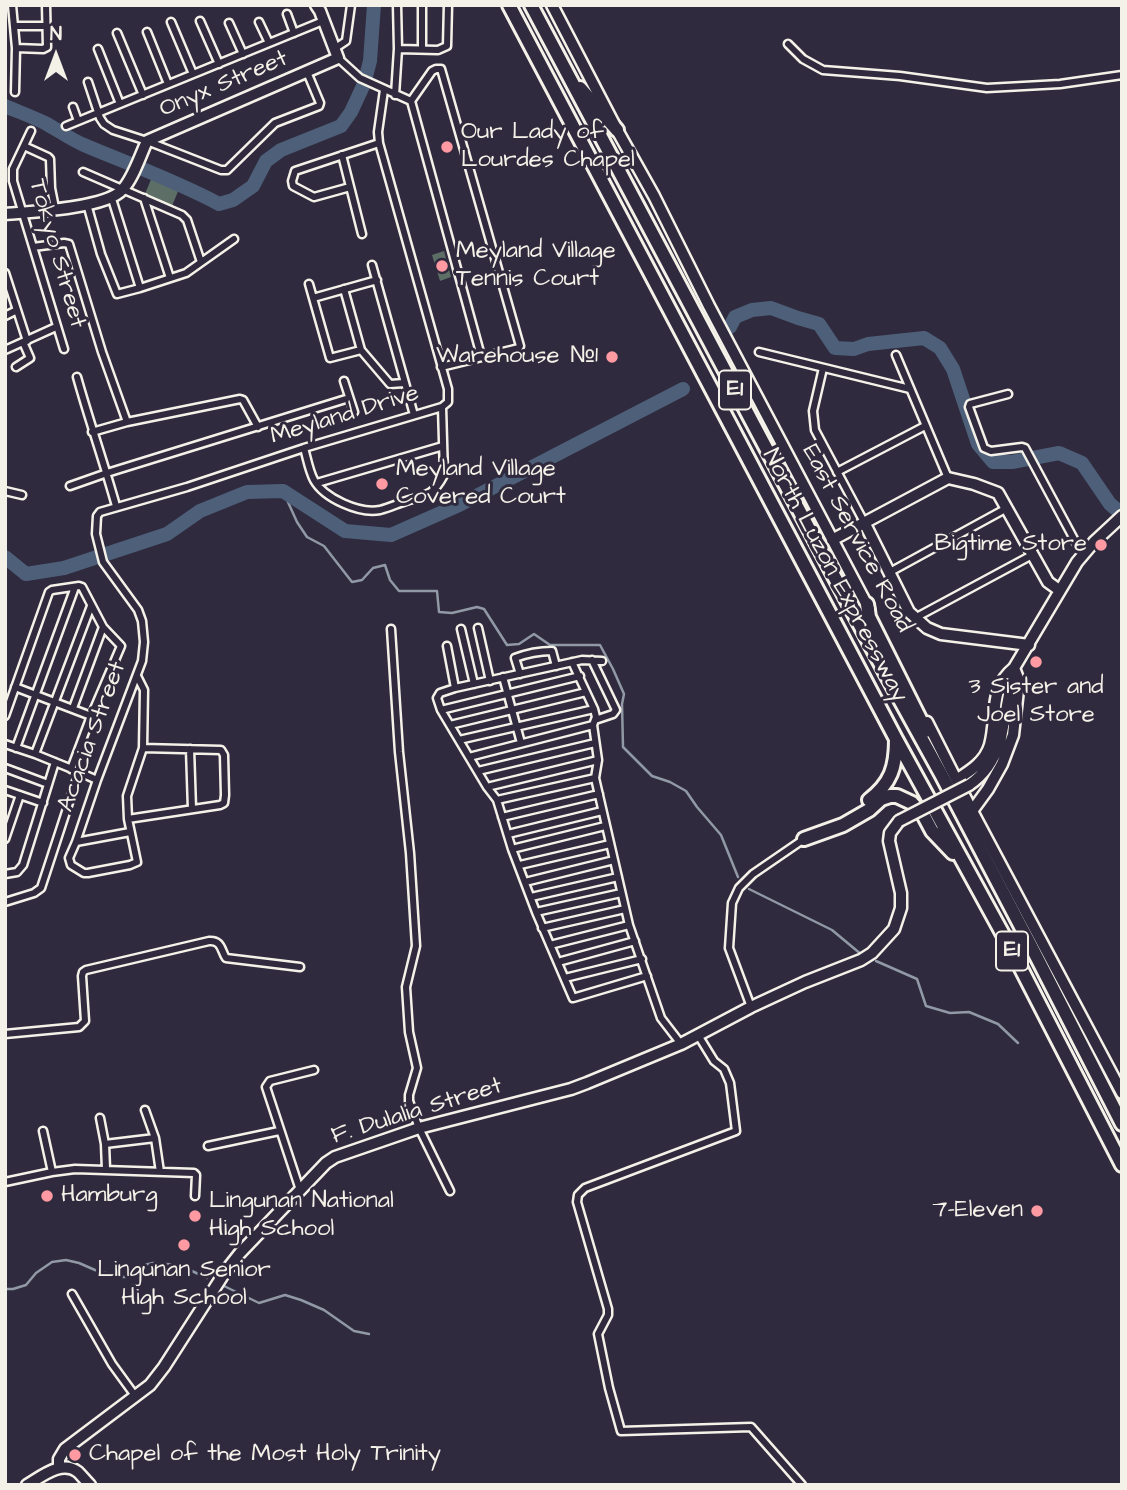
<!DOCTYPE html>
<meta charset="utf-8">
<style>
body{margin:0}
#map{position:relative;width:1127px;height:1490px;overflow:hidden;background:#2f2a3d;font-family:"Architects Daughter",sans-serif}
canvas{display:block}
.frame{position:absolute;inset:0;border:7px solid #f4f1e8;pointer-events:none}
.north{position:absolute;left:21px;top:21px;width:70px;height:70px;-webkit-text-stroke:5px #2f2a3d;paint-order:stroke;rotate:0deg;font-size:19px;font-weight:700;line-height:28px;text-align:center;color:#f4f1e8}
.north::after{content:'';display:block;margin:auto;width:24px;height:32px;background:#f4f1e8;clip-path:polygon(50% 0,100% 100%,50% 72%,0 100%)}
</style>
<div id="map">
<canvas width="1127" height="1490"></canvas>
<div class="frame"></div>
<div class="north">N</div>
</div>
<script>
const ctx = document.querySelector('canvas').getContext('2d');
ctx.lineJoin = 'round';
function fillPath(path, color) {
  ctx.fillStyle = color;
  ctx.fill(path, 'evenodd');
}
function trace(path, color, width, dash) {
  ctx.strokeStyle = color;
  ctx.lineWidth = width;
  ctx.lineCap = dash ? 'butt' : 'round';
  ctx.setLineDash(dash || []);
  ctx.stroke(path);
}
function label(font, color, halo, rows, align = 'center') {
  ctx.font = font + ' "Architects Daughter",sans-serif';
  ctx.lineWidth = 6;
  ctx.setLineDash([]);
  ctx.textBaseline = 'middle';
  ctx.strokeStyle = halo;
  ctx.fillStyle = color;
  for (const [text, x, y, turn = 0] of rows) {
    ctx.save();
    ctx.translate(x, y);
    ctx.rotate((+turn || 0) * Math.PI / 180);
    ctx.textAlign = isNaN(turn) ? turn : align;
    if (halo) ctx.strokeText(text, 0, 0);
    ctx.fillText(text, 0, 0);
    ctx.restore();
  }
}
fillPath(new Path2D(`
 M152 177 179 189 172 206 145 194Z
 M444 251 451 277 440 281 432 255Z`), '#5c6e65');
trace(new Path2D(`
 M283 491 297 522 307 537 324 546 352 582 362 580 373 568 385 565 390 580 399 591H437L439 612 452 613 477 607 484 609 507 645 519 644 534 634 550 645H600L613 669 624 694 622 704 623 747 652 776 670 782 686 791 697 807 721 835 738 877
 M749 889 832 930 862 955
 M876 961 917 979 926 1006 950 1013 969 1012 998 1024 1018 1043
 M224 1286 259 1303 285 1295 301 1300 324 1310 354 1331 369 1334
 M5 1289H13L26 1285 36 1273 52 1262 66 1260 79 1263 95 1270 122 1277H131L144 1265 153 1263 179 1265 207 1278`), '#9099a5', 2.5);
trace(new Path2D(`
 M5 106C19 112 33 117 45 123 58 130 70 139 84 145 129 164 176 181 219 204L233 200 253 186 266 161 281 150 341 126 351 112 364 84 370 61 374 5
 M730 327 735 317 752 310 771 308 798 318 819 324 835 348 854 349 868 344 924 338 940 348 953 369 978 444 993 462H1012L1059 453 1082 463 1110 504 1122 514
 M5 557 26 574 64 568 167 534 200 511 247 492 283 491 345 531 391 535 459 505 683 389`), '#4e5f79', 14);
const street = new Path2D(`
 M12 5 16 48
 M422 5V49
 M287 14 294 33
 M200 21 219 64
 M171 22 193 74
 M259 22 269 43
 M229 23 243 54
 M14 26H46
 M147 32 168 84
 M117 33 143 95
 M788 44 803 59 823 70 900 76 987 88 1060 84 1122 75
 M98 49 120 104
 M334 49 346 41 351 5
 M398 49 438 50 447 46 448 5
 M338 58 360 78 411 101
 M88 82 100 118 104 124 113 130 147 141 221 170H227L275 123 319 106 320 103 307 72
 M15 92 16 48 43 49 47 47 46 5
 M395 95 398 49 397 5
 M411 101 432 71 436 69H441L520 346 519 348 441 367
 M411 101 481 356
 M73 107 78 121
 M66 126 323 21
 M31 131 13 169V181L64 349
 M24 146 48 157 50 159 51 188 55 208
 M342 155 362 234
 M83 172 182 215 187 220 201 262
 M350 187 314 197 293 186 292 181 295 171 379 143
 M144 198 170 278
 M112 199 140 288
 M87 204 101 254 117 294 140 288 186 273 234 239
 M33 247 64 243 69 244 102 352 127 422
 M372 265 414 415
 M5 273 27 341
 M309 284 330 358 361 350
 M344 289 361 350 390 384 404 383
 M313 298 377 280
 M5 316 17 310
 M5 350 56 327
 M759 352 910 389
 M896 355 948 478
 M16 367 30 358 23 342
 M823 368 813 411 815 430 864 522
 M77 377C89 420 104 463 116 506
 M344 381 354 412
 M1008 394 970 404 969 407 984 448 991 451 1022 447 1025 448 1082 554
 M92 432 127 422 240 399 243 400 258 427
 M304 448C307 458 309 471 314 480 324 498 359 514 380 510 388 508 397 504 406 501 426 495 433 496 444 475L442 407
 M837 472 925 426
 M317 483 443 446
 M70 486 107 473 349 398
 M5 491 22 495
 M890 572 1007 508
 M915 618 1032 555
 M478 628 490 681
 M391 629 399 752 410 853 416 946 406 987 409 1032 417 1068 409 1095V1101L419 1128 450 1191
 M461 629 474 684
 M447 646 455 688
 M592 660 616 710 613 714 595 720
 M602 661 582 660 455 688 440 693 437 698 441 710 487 787 497 800 512 849 536 912 573 998 647 976
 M572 662 594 709 596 717 593 725 598 760 595 778 629 925 661 1018 681 1044
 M520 674 515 658C528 653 539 651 552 651L556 666
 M137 676 144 690 143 748 127 796 128 819 137 862 130 865 88 873H84L71 865 69 858 76 842 97 780 142 661 144 642 142 621 138 610 103 562 96 534 97 516 100 512 187 487 304 448 442 407 448 402V389L379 143 378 132 384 90
 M503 677 521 743
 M15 687 91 716 71 769
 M73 708 103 627
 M441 710 580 676
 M5 716 49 592 52 590 79 586 82 587 103 627 121 646 91 716
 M450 725 586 692
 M459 740 594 709
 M5 744 35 754 72 769
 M16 748 75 587
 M190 749 192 809
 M35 754 91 606
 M469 757 593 725
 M5 768 48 784
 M478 771 595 743
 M487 787 598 760
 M5 790 43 803
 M497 800 595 778
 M502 817 599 794
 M128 819 220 805 224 803 225 795 224 755 221 750 143 748
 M508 834 602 811
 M5 839 20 795
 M76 842 130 832
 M512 849 605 826
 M520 865 610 844
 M5 874 17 872 23 865 55 762
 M525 882 614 860
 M531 897 618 877
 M5 902 34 893 41 888 79 772 97 780
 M536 912 621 893
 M542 928 625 909
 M550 945 629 925
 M558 962 635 941
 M565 978 642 959
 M751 1007 729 948 732 903 739 888 753 874 804 839
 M5 1034 79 1027 85 1021 82 976 83 972 86 970 209 941C222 940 221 951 226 958L300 967
 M698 1035 714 1061 724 1069 730 1083 736 1131 585 1188 578 1195 577 1202 608 1309V1315L598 1334 609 1388 621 1431 751 1427 802 1485
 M145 1110 155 1138 160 1172
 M100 1118 105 1144 106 1169
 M43 1131 52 1172
 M105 1144 155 1138
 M208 1146 279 1131
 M5 1182 52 1172 75 1169 194 1173 196 1175 195 1196
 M300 1190 266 1087 270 1081 314 1070
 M72 1294 112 1364 136 1397`);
const secondary = new Path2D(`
 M552 5 617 130 654 196 709 306 869 609
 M5 214C31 212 106 208 122 190 133 179 140 156 147 141L338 58 320 11 316 5
 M864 522 909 612 927 628 941 634 1029 645
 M832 540 948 478 974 484 998 493 1048 582 1059 590
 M927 722 972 811 1122 1093
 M956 780C970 771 985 762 990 745 998 716 988 689 1014 668L1077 562 1094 542 1122 516
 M969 785C985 774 993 761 1000 743L1014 668
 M972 811 988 789 1002 764 1013 735 1019 681 1014 668
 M59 1468V1459L65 1449 150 1385 164 1367 225 1272 240 1253 326 1163 335 1157 419 1128 571 1089 587 1083 681 1044 751 1007 805 982 861 960 872 953 894 929 901 908V893L889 841 890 833 899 821
 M27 1485C41 1477 62 1459 78 1472 82 1476 86 1481 90 1485`);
const highway = new Path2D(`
 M509 5 896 739 1012 951 1122 1165
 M531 5 887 676 941 774 1030 944 1122 1124
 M580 88 617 130
 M867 604 869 617 926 731
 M869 800C891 783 896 767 896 740
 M804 839 843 825 869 810 881 799 890 796H897L912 803 924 816 932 831 953 853`);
trace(street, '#f4f1e8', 11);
trace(secondary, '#f4f1e8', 15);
trace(highway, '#f4f1e8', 18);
trace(street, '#2f2a3d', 6);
trace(secondary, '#2f2a3d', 10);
trace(highway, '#2f2a3d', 12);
const secondaryBridge = new Path2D(`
 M899 821 969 785`);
trace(secondaryBridge, '#f4f1e8', 15, []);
trace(secondaryBridge, '#2f2a3d', 10);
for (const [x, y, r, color] of [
 [447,147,7,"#ff9aa2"],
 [442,266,7,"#ff9aa2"],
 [612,357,7,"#ff9aa2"],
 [382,484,7,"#ff9aa2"],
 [1101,545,7,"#ff9aa2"],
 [1036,662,7,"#ff9aa2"],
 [47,1196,7,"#ff9aa2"],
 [1037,1211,7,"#ff9aa2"],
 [195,1216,7,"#ff9aa2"],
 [184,1245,7,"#ff9aa2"],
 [75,1455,7,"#ff9aa2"]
]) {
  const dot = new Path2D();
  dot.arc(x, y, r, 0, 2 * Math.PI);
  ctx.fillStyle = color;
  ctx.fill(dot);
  trace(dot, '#2f2a3d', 2.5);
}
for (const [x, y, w] of [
 [735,390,32],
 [1012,951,32]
]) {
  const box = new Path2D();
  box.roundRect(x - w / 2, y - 19.5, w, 39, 5);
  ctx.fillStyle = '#2f2a3d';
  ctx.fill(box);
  trace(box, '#f4f1e8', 2);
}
label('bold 23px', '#f4f1e8', null, [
 ["E1",735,390],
 ["E1",1012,951]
]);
label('24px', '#f4f1e8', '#2f2a3d', [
 ["Onyx Street",224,85,-23],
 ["Tokyo Street",56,254,74],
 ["Meyland Drive",345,416,-17],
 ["East Service Road",856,539,62],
 ["North Luzon Expressway",834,576,62],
 ["Acacia Street",93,737,-70],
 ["F. Dulalia Street",417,1112,-17]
]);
label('24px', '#f4f1e8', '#2f2a3d', [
 ["Our Lady of",461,133],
 ["Lourdes Chapel",461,161],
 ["Meyland Village",456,252],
 ["Tennis Court",456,280],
 ["Warehouse №1",598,357,"right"],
 ["Meyland Village",396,470],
 ["Covered Court",396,498],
 ["Bigtime Store",1087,545,"right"],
 ["3 Sister and",1036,688,"center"],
 ["Joel Store",1036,716,"center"],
 ["Hamburg",61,1196],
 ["Lingunan National",209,1202],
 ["High School",209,1230],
 ["7-Eleven",1023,1211,"right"],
 ["Lingunan Senior",184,1271,"center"],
 ["High School",184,1299,"center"],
 ["Chapel of the Most Holy Trinity",89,1455]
], 'left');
</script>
